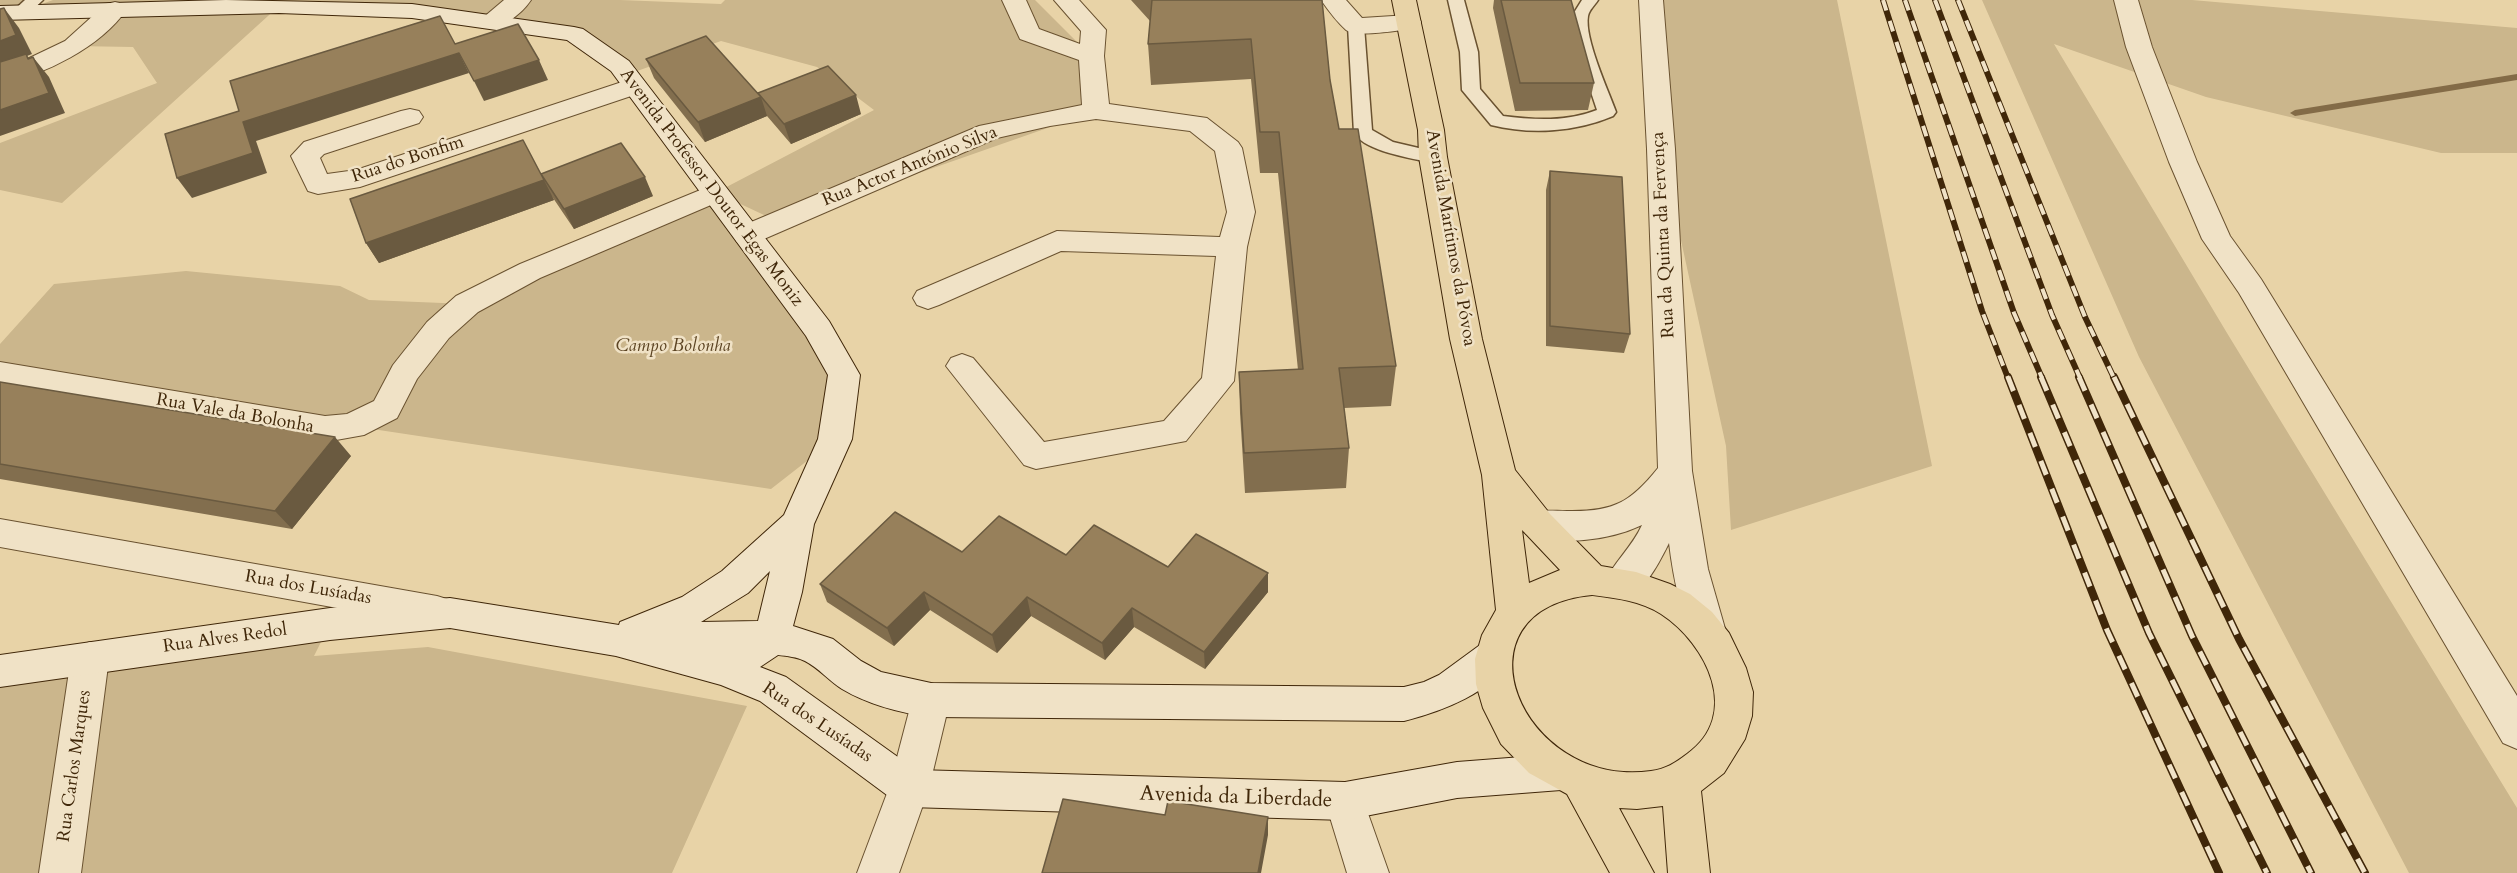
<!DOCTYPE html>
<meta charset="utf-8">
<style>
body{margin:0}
canvas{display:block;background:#e8d3a7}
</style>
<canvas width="2517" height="873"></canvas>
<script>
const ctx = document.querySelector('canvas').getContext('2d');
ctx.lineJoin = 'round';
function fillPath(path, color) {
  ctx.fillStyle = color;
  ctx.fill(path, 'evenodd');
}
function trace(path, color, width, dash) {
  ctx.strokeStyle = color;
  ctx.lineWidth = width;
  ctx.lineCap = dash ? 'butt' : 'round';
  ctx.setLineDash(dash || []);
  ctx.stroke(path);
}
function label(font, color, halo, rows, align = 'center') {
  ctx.font = font + ' Cardo,serif';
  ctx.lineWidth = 5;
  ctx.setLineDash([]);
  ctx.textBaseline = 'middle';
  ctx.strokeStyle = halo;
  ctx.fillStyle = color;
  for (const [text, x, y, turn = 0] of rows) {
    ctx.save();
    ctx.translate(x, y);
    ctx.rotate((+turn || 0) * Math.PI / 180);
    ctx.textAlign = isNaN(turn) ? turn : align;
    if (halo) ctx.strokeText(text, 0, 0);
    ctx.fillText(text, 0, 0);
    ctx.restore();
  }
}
fillPath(new Path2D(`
 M0 0H34L23 11 53 0H620L721 4 725 0H1035L1091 56 1096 111 779 222 717 193 844 375 835 439 771 489 0 373V344L54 284 186 271 340 286 369 300 467 304 715 193 874 110 817 67 721 41 626 75 574 34 490 22 279 6 62 203 0 190V143L157 83 133 47 74 46 114 10 0 13Z
 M1651 0H1837L1932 466 1731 530 1726 446 1661 149Z
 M1982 0H2192L2517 28V153H2441L2206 97 2054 44 2227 333 2517 808V873H2409L2139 357Z
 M330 624 314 656 428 647 747 706 672 873H0V671Z`), '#cbb68c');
fillPath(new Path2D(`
 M2517 74V80L2295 116 2290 113 2295 110Z`), '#836b47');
const lane = new Path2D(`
 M25 0H43L27 15H15L13 11Z
 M1448 0H1464L1478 52 1480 89 1503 116C1534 120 1567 122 1597 110L1577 50 1572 16 1582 0H1598C1595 5 1589 10 1588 16 1584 38 1608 90 1616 112L1613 116C1575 132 1531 135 1491 125L1462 90 1460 52Z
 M1356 21 1362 22 1364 26 1372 130 1393 142 1440 153 1442 157 1440 161 1433 163C1412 158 1366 152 1354 133L1348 26 1350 22Z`);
const street = new Path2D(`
 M504 0H531C521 15 499 32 481 27L478 22Z
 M1002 0H1026L1039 29 1080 44 1081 31 1054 0H1079L1106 30 1104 56 1109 104 1207 118 1238 142 1242 148 1255 212 1247 247 1234 381 1186 441 1036 469 1024 465 946 366 951 358 962 354 973 358 1044 442 1164 421 1202 378 1216 256 1061 251 939 305 928 309 917 305 913 298 917 291 1057 231 1220 237 1227 212 1215 151 1190 131 1096 119 1050 126 997 138 757 242 747 245 737 242 733 235 737 228 979 126 1082 105 1079 60 1020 39Z
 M1321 0H1346L1362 18 1409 15 1418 17 1421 22 1418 27C1405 30 1356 38 1346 30 1337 22 1328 10 1321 0Z
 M1639 0H1663L1675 149 1692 471 1708 569 1726 632 1721 643 1708 648 1695 643C1680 613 1673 576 1669 543 1661 559 1643 596 1623 598 1619 598 1613 595 1609 594L1604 583C1614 562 1632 547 1642 525 1608 541 1561 546 1526 534L1521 524 1526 514C1540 509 1552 511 1567 511 1613 512 1630 503 1658 468L1647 149Z
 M2114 0H2138L2152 47 2197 162 2230 236 2261 279 2517 696V749L2503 743 2239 293 2202 239 2169 162 2126 47Z
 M115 2 124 4 127 9C100 48 45 74 0 85V69L21 62 65 41 106 4Z
 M634 78 643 80 647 86 643 92 360 187 318 194 308 191 291 156 304 142 401 111 410 109 419 111 423 117 419 123 324 154 320 158 327 174 356 170Z
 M715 184 725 187 729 193 725 199 540 278 478 312 449 338 417 379 397 418 364 435 325 442 0 386V362L325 416 347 414 374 401 393 365 427 322 456 296 520 264Z
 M0 519 437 596 450 600 455 611 450 622 437 626 0 547Z
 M90 642 103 647 109 658 81 873H39L71 658 77 647Z
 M931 683 945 688 950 700 929 788 899 873H857L889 788 912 700 917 688Z
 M1345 782 1359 788 1389 873H1347L1325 801 1331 788Z`);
const secondary = new Path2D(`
 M226 0 412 4 574 27 583 29 629 61 829 321 860 375 852 439 814 524 802 592 793 626 833 639 861 661 881 672 931 683 1404 687 1424 682 1439 675 1480 645 1493 640 1506 645 1512 656C1495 692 1440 712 1404 721L931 717C900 713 869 705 842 689 829 681 819 668 805 661 797 657 787 656 778 655L760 667 786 677 916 770 1345 782 1457 762 1561 754 1575 759 1581 772 1575 785 1561 790 1457 798 1345 820 909 807 895 801 760 701 721 685 616 656 450 628 330 640 0 687V655L330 608 450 598 619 625 620 622 682 597 722 571 784 515 818 439 828 375 806 336 611 71 567 40 412 18 279 13 0 20V6ZM770 571 758 621 701 622 748 593Z`);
const primary = new Path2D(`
 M1392 0H1416L1444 130 1447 157 1482 339 1515 470 1550 514 1601 566 1636 572 1670 584 1690 594 1712 612 1729 633 1746 668 1753 692 1752 716 1745 739 1724 773 1701 791 1710 873H1668L1663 806 1637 809 1619 808 1654 873H1610L1567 794 1529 773 1501 744 1483 708 1476 684 1475 659 1482 635 1496 610 1482 475 1450 339 1419 157 1418 130ZM1522 530 1526 534 1560 570 1529 583ZM1592 595C1616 598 1641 601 1661 614 1707 644 1742 715 1687 754 1675 763 1666 769 1651 771 1520 789 1447 609 1592 595Z`);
trace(lane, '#6a5230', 3);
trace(street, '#6a5230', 2);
trace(secondary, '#402709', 2);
trace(primary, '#402709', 2);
fillPath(lane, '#f0e2c6');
fillPath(street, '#f0e2c6');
fillPath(secondary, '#f0e2c6');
fillPath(primary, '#e8d3a7');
const railFar1 = new Path2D(`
 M1883 0 1982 311 2008 378
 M1905 0 2014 313 2042 378
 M1935 0 2052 315 2080 378
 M1958 0 2085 317 2114 378`);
const rail = new Path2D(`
 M2008 377 2107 630 2219 873
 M2041 377 2149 633 2267 873
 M2079 377 2192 636 2311 873
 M2114 377 2239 639 2365 873`);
trace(railFar1, '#402709', 6);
trace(rail, '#402709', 8);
trace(railFar1, '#f0e2c6', 4, [11]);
trace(rail, '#f0e2c6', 5, [15]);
fillPath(new Path2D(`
 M1131 0H1322L1330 80 1339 129 1396 366 1391 406 1344 408 1349 448 1346 488 1245 493 1240 413 1239 372 1298 370 1278 173H1260L1251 79 1151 85 1148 44 1150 21Z
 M1494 0H1571L1594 83 1588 110 1515 111 1493 8Z
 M646 59 758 93 861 114 791 144 767 116 705 142 654 78Z
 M1550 171 1630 334 1624 353 1546 346V190Z
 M541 174 653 196 574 229 551 195 554 200 379 263 366 243Z
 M0 382 351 456 292 529 0 479Z
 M962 552 1066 555 1168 567 1268 573V592L1205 669 1134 627 1105 660 1031 616 997 653 930 610 894 646 827 602 820 584Z`), '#826e4e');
fillPath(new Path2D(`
 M4 8 19 28 32 54 27 56 39 71 33 57 49 77 65 113 0 136V41Z
 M459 53 469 73 256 141 267 173 192 198 177 178 243 122Z
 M539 60 548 80 484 101 474 81Z
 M856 95 861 114 791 144 784 124Z
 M761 97 767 116 705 142 698 122Z
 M645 177 653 196 574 229 564 209Z
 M544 180 554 200 379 263 366 243Z
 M335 437 351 456 292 529 275 511Z
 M1268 573V592L1205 669 1204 652Z
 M924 592 930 610 894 646 887 628Z
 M1027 597 1031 616 997 653 992 635Z
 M1132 608 1134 627 1105 660 1102 643Z
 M1268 817V835L1261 873H1258Z`), '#6a5a40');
const building = new Path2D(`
 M1152 0H1322L1330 80 1339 129H1358L1396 366 1339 368 1349 448 1244 453 1239 372 1303 369 1279 132H1260L1251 39 1148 44Z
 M1501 0H1571L1594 83H1520Z
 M4 8 16 35 0 41V9Z
 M440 16 455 44 518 24 539 60 474 81 459 53 243 122 253 153 177 178 165 134 239 111 230 81Z
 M706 36 761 97 698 122 646 59Z
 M26 54 28 59 33 57 49 93 0 110V62Z
 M828 66 856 95 784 124 758 93Z
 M523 140 544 180 366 243 350 199Z
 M621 143 645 177 564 209 541 174Z
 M1550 171 1622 177 1630 334 1550 326Z
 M0 382 335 437 275 511 0 464Z
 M895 512 962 552 999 516 1066 555 1094 525 1168 567 1196 534 1268 573 1204 652 1132 608 1102 643 1027 597 992 635 924 592 887 628 820 584Z
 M1063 799 1165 815 1168 801 1268 817 1258 873H1042Z`);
fillPath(building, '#97805b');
trace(building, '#6a5a40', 1.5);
label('18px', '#402709', '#f0e2c6', [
 ["Rua do Bonfim",408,160,-18],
 ["Rua Actor António Silva",910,167,-22],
 ["Avenida Professor Doutor Egas Moniz",711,188,53],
 ["Rua da Quinta da Fervença",1664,235,-93],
 ["Avenida Marítimos da Póvoa",1450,238,80],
 ["Rua Vale da Bolonha",235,414,10],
 ["Rua dos Lusíadas",308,588,10],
 ["Rua Alves Redol",225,639,-8],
 ["Rua dos Lusíadas",817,723,34],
 ["Rua Carlos Marques",75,766,-82]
]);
label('italic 18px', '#5c4423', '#f0e2c6', [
 ["Campo Bolonha",673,347]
]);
label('21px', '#402709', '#f0e2c6', [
 ["Avenida da Liberdade",1236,798,2]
]);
</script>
